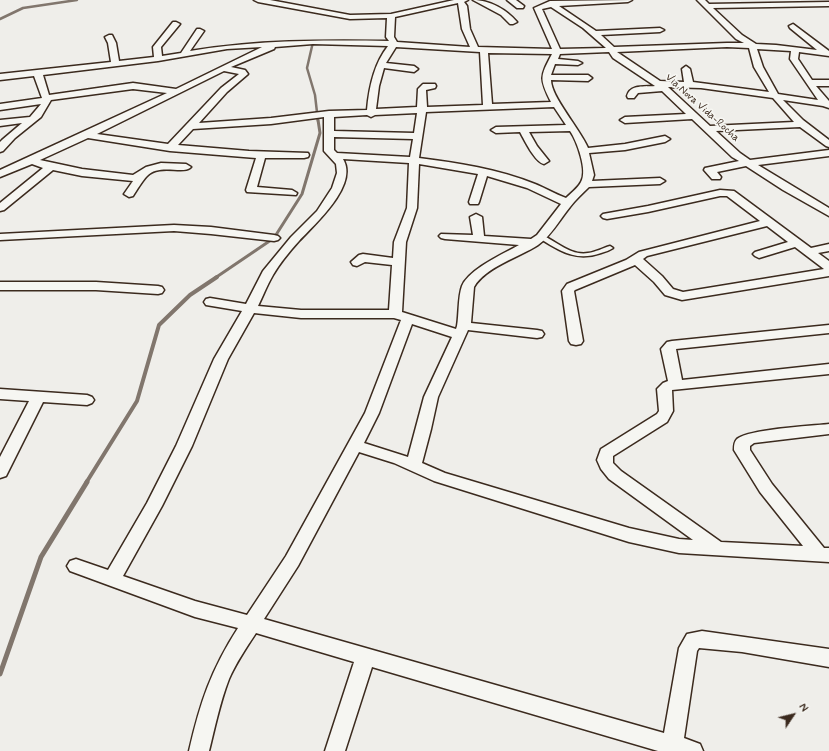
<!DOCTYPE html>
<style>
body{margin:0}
#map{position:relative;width:829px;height:751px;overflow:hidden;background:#efeeea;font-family:Mynerve,sans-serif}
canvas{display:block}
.north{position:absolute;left:773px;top:695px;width:40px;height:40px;-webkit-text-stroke:3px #f6f6f2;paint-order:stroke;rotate:55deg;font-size:11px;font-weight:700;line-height:16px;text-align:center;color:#3b2a1e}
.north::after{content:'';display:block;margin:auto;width:14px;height:18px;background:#3b2a1e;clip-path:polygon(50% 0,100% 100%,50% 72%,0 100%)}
</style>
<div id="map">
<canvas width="829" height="751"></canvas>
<div class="north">N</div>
</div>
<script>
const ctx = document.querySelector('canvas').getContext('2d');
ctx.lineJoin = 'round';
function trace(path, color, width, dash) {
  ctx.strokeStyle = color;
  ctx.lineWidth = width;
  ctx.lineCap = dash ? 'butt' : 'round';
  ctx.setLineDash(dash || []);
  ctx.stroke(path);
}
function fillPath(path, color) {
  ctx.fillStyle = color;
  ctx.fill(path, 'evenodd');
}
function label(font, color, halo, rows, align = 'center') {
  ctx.font = font + ' Mynerve,sans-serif';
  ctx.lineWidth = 3.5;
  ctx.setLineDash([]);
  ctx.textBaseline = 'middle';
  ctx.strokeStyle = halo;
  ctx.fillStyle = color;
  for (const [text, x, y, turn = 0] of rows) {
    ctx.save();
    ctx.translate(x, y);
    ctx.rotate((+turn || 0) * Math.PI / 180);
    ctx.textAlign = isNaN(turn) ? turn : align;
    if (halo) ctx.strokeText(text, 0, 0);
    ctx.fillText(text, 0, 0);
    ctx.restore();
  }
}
trace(new Path2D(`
 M0 19 23 8 77 0
 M313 42 307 68 315 95 318 121`), '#81766d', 2.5);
trace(new Path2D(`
 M215 278 274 238 302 194 320 133 318 120`), '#81766d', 3);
trace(new Path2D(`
 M86 483 137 401 159 325 190 295 217 277`), '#81766d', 4);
trace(new Path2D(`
 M0 674 41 557 87 482`), '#81766d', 5);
const lane = new Path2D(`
 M541 235C557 241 570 256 588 253 596 252 603 248 610 246L613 248C610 250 605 252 601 253 576 262 560 251 539 238L538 237Z`);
const street = new Path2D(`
 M254 0H270L350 15 391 14 454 0H468L464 2 467 6 470 29 478 47 552 49 534 8 550 1 632 0 628 2 559 6 596 31 660 28 664 30 660 32 601 35 614 47 727 43H744L736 39 697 0H705L709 4 829 2V6L713 8 742 35 756 44 776 45 817 50 790 28 789 26 793 24 829 51V56L799 52 798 59 812 80H829V86H816L829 101V108L823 106 783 100 803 120 829 140V147L826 146 800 127 716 131 740 153 750 160 829 150V156L758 165 829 208V216L783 190 746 166 717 172 721 177 720 179H712L704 170 705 168 739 161 732 157 692 119 625 123 620 120 625 117 686 114 662 91 638 93 634 98H628L627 96C630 84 645 87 655 86L613 58 609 52 560 54 558 59 578 61 582 63 578 65 555 64 551 75H588L592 78 588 81 551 80C551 97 580 129 588 148L625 144 665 136 670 139 665 142 625 150 589 153 594 175 592 181 660 178 665 181 660 184 589 187C582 194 575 200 570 207 560 219 551 236 538 245 520 257 485 267 474 287L471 323 537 330 542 331 544 334 542 337 537 338 468 330 438 397 431 429 422 463 445 473 629 528 679 539 693 540 609 479 601 469 597 460 601 449 657 414 659 411 657 389 663 383 668 381 661 349 667 342 672 341 829 325V333L676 349 682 380 829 364V374L672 390 673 411 667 422 613 456V463L621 471 721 542 803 546 760 492 734 450C734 446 734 442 737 439 749 429 811 426 829 424V434L754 443 750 446V450L772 484 824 548H829V562L679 553 629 542 434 481 394 463 359 452 298 566 264 619 664 733 679 648 687 634 702 631 829 649V667L742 652 699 648 697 651 684 738 700 744 703 751H658L372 667 345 751H325L354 662 256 633C246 648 236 663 229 679 220 702 215 727 209 751H189C200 703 211 670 238 628L195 617 70 571 67 566 70 561 76 559 108 570 147 503 176 446 214 359 242 311 206 305 204 302 206 299 210 298 246 304 263 271 291 237 317 211 332 188 337 173 336 164 324 151V117L271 124 193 129 178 145 249 151 308 153 309 155 308 157 304 158H265L257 187 292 190 297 193 296 195 247 192 246 190 256 158 170 151 88 138 40 160 82 169 133 175 146 167 161 163 186 164 191 167C184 175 159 163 147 176 142 181 137 190 133 196L129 197 124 194 133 181 82 176 53 170 4 210 0 211V203L43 168 32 164 0 177V170L167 93 133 89 51 100 41 117 15 138 3 151 0 152V142L2 140 22 123 0 126V120L30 117 41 104 0 110V104L42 98 34 76 0 80V74L111 62 108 43 105 37 109 35H112L116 43 119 61 154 57 153 47 173 22H176L180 24 161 47 162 56 181 53 197 29H200L204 31 190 51C256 40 322 40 389 41L386 37 387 18 350 19 258 2ZM458 3 462 29 470 47 397 42 394 37 395 17ZM551 7 583 28 606 48 560 49 542 9ZM313 44 388 46C374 64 369 87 367 110L329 111 271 118 199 123 227 92 248 74 245 70 231 67 274 49 275 47ZM262 47 176 89 133 83 49 95 43 75 158 61 227 49ZM396 47 480 52 483 105 427 107 426 90 435 88 436 86 435 84H423L418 89 417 107 376 109 379 86 384 68 414 72 418 69 414 66 386 63ZM727 47 749 48 754 67 769 92 693 82 690 69 686 66 682 69 684 82 660 81 617 52ZM757 49 791 51 790 59 818 100 778 94 763 67ZM488 53 552 54C540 77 539 78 551 102L492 104ZM224 71 239 74 221 88 168 144 97 134ZM668 87 701 88 773 98 794 122 710 126ZM554 107 566 125 496 127 491 130 496 133 520 132C525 141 535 162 544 164L549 161 537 146 529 132 570 131C577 141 588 171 581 182 578 188 570 194 566 198 555 194 545 188 535 184 498 169 458 163 419 158L426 112ZM417 113 414 133 334 131V117L367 115 371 117 375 115ZM334 137 413 139 410 157 337 153 334 150ZM343 159 409 163 407 208 394 242 393 258 363 254 359 255 351 262 353 265 357 266 365 262 392 265 389 310H301L258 306C263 296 267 285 273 275 280 263 290 251 299 241 315 224 359 185 343 159ZM419 164 478 174 469 202 470 204H478L479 202 487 176 527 188 561 204 537 235 531 239 484 236 482 217 476 214 470 217 473 235 441 234 439 236 441 238 445 239 519 245C503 254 469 269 462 286 458 296 459 315 457 326L456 329 402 312 406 242 417 208ZM254 313 301 318H394L401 320 365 413 286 556 247 615 195 601 123 576 162 506 192 446 228 359ZM412 324 452 337 424 397 408 457 364 443 379 413Z
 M473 0C490 0 507 10 517 22L513 24H510L501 15Z
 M507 0H516L524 6 523 8H517Z
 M720 190 734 191 811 248 829 244V251L818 253 829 261V276L682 300 665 295 654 282 635 265 575 290 574 291 583 341 581 344 576 345 571 344 569 341 562 291 567 284 626 260 639 252 760 221 727 196H720L648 212 607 219 603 218 601 216 603 214 648 206ZM767 226 788 242 755 252 753 254 755 256 759 258 795 247 824 269 683 292 673 289 662 276 643 259 647 256Z
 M174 225 211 227 274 235 278 236 280 238 278 240 274 241 211 234 174 231 0 240V234Z
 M0 282H96L158 286 162 287 164 290 162 293 158 294 96 290H0Z
 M0 389 87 395 92 397 94 400 92 403 87 405 43 402 6 476 0 478V457L29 401 0 399Z`);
trace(lane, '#3b2a1e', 3);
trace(street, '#3b2a1e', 3);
fillPath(lane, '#f6f6f2');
fillPath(street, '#f6f6f2');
label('11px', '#3b2a1e', '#f6f6f2', [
 ["Via Nova Vida-Rocha",702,108,42]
]);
</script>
